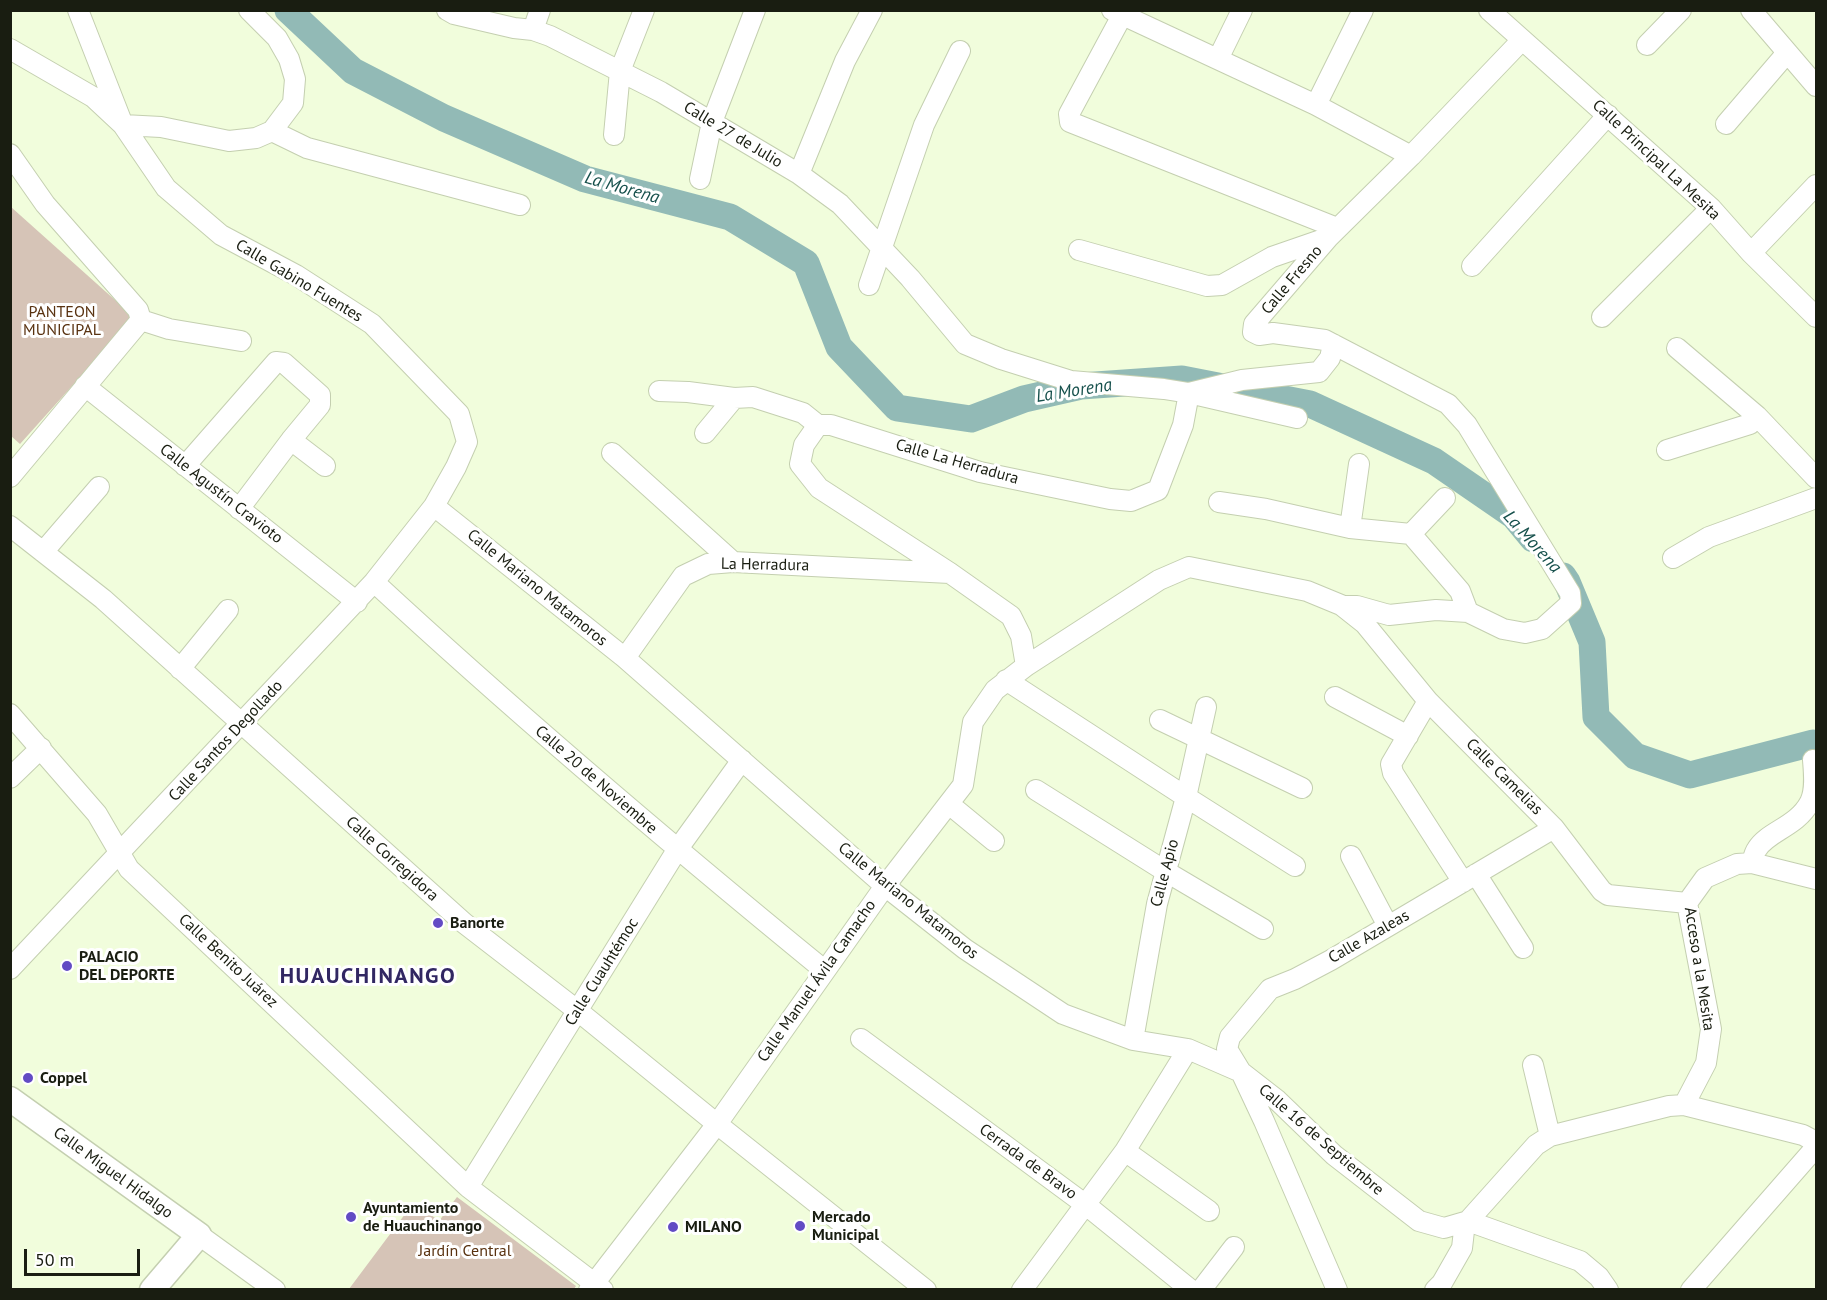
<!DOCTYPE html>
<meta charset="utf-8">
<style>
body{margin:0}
#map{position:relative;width:1827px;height:1300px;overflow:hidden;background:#f1fddc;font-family:"PT Sans",sans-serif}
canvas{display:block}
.frame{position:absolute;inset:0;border:12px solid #191d11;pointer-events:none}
.scale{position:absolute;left:24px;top:1249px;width:116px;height:27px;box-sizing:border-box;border:3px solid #191d11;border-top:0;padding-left:8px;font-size:18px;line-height:21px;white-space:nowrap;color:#191d11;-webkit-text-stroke:4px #fff;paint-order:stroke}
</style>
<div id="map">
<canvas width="1827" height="1300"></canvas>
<div class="frame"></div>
<div class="scale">50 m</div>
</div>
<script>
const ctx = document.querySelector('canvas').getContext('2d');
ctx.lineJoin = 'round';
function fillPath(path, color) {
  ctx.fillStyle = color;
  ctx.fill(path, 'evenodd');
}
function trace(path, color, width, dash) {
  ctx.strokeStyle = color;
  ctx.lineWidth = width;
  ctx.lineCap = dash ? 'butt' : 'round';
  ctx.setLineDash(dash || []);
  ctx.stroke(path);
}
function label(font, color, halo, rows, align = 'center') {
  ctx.font = font + ' "PT Sans",sans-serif';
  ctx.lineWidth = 6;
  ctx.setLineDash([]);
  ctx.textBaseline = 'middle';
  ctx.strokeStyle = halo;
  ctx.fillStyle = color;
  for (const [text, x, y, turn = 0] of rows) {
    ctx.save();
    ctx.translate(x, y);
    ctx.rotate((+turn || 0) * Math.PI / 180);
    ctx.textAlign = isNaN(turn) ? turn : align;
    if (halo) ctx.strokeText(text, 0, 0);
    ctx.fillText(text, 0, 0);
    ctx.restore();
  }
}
fillPath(new Path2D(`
 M11 207 134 317 20 444 11 436Z
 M457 1197 576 1286 574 1289H349L414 1202 439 1221Z`), '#d6c4b7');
trace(new Path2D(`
 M288 10 353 71 444 118 585 179 730 217 806 263 839 347 897 408 971 419 1024 399 1081 386 1182 379 1310 404 1434 461 1514 516 1533 539
 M1563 576 1567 582 1592 642 1596 717 1635 756 1690 775 1813 743 1816 744`), '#92bab6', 27);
const minor = new Path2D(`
 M447 10 454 14 514 28 533 30 550 36 661 92 799 174 840 204 910 278 965 344 1001 359 1071 381 1164 389 1189 393 1242 380 1319 372 1330 358 1333 344
 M1112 10 1316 105 1411 156
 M1125 10 1069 114 1070 122 1337 228
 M1489 10 1711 208 1751 253 1816 317
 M1751 10 1816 86
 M533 30 540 10
 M1647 45 1681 10
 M10 49 93 97 123 125 161 127 229 141 256 138 272 131 293 103 295 79 289 59 277 38 249 10
 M1218 59 1242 10
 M1316 105 1363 10
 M1726 124 1786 54
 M272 131 307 148 520 205
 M614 135 620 71 644 10
 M10 154 45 204 138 310 141 320
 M799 174 845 61 872 10
 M700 179 712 122 755 10
 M1079 250 1207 286 1222 285 1272 257 1327 238
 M1751 253 1816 185
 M1472 266 1608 115
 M869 285 924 125 960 51
 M1602 317 1711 208
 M141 320 169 329 241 341
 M1677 348 1757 416 1816 478
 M85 386 357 602
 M659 391 688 392 734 398 753 397 803 413 818 425H831L980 472 1110 499 1131 501 1158 490 1183 425 1189 393 1297 418
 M818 425 804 445 800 464 819 488 950 573 1011 616 1021 636 1026 666
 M705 433 734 398
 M291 440 325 466
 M1667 450 1750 424 1757 416
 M612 453 733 562
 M185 466 276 362 284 363 320 395V405L291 440 239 509
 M10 477 141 320
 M1219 502 1266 509 1350 528 1411 534 1460 591 1468 612
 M434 506 625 658 885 886 965 949 1063 1014 1133 1040 1188 1049 1241 1072 1277 1100 1334 1155 1419 1221 1444 1228 1468 1221 1536 1145 1550 1136 1669 1106 1684 1105 1803 1135 1816 1142
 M10 526 103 599 464 923 578 1011 717 1124 926 1290
 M1350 528 1359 464
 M1411 534 1445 498
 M43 552 99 487
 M1673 558 1709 537 1816 498
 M374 582C520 717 671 845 824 970
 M1344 606H1357L1389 615 1436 610 1468 612 1503 629 1525 633 1542 629 1571 603 1570 593 1467 425 1448 404 1325 340 1273 333 1259 335 1253 332 1254 324 1328 238 1411 156 1522 40
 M625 658 683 576 708 564 733 562 950 573
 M180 669 228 610
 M1006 680 1186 797 1295 866
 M1335 697 1408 736
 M1428 701 1391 764 1393 773 1463 882
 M10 714 97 814 129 869 468 1187 603 1290
 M1160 720 1302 788
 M10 778 41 748
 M1036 790 1165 871 1263 929
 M949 804 994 841
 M1351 856 1388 926
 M1752 863C1753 859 1754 853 1757 849 1768 831 1797 827 1810 802 1816 790 1814 773 1813 760
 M1476 874 1523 948
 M10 969 374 582 434 506 456 467 467 442 459 414 372 324 296 275 221 235 166 188 123 125 78 10
 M861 1039 1086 1205 1191 1290
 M1133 1040 1157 904 1186 797 1206 707
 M1533 1065 1550 1136
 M1684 1105 1706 1063 1711 1029 1687 903 1705 878 1737 864 1752 863 1816 879
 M1125 1151 1209 1211
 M468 1187 677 850 742 760
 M1468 1221 1580 1261 1599 1277 1608 1290
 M199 1235 275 1290
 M589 1290 717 1124 885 886 963 785 973 722 995 690 1026 666 1159 580 1189 567 1307 591 1341 605 1365 624 1428 701 1554 828 1602 891 1608 895 1687 903
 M1022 1290 1125 1151 1188 1049
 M1201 1290 1234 1247
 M1337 1290 1264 1121 1241 1072 1227 1049 1230 1037 1270 989 1295 979 1331 960 1554 828
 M1435 1290 1442 1283 1462 1248 1465 1222
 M1691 1290 1816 1147`);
const major = new Path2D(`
 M10 1099 199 1235 152 1290`);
trace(minor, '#c4cfb0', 22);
trace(major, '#c4cfb0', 27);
trace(minor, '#fff', 20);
trace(major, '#fff', 24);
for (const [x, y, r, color] of [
 [438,923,6,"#624bc4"],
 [67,966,6,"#624bc4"],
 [28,1078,6,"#624bc4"],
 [351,1217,6,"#624bc4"],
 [800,1226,6,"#624bc4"],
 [673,1227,6,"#624bc4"]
]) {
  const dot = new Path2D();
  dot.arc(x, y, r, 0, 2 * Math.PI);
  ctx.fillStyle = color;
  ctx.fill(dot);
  trace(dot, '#fff', 2);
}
label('16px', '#191d11', '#fff', [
 ["Calle 27 de Julio",733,135,31],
 ["Calle Principal La Mesita",1656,160,43],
 ["Calle Fresno",1292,280,-50],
 ["Calle Gabino Fuentes",299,281,31],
 ["Calle La Herradura",957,462,16],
 ["Calle Agustín Cravioto",221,494,38],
 ["La Herradura",765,565,1],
 ["Calle Mariano Matamoros",537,588,39],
 ["Calle Santos Degollado",226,741,-47],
 ["Calle Camelias",1504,777,45],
 ["Calle 20 de Noviembre",596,780,41],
 ["Calle Corregidora",392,859,42],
 ["Calle Apio",1165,873,-75],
 ["Calle Mariano Matamoros",908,901,39],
 ["Calle Azaleas",1369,937,-30],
 ["Calle Benito Juárez",228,961,43],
 ["Acceso a la Mesita",1699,969,81],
 ["Calle Cuauhtémoc",602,972,-58],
 ["Calle Manuel Ávila Camacho",817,981,-55],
 ["Calle 16 de Septiembre",1321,1140,41],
 ["Cerrada de Bravo",1028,1162,36],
 ["Calle Miguel Hidalgo",113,1173,36]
]);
label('16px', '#593210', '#fff', [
 ["PANTEON",62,312],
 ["MUNICIPAL",62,330],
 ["Jardín Central",465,1251]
]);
label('bold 16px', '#191d11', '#fff', [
 ["Banorte",450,923],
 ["PALACIO",79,957],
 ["DEL DEPORTE",79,975],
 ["Coppel",40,1078],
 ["Ayuntamiento",363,1208],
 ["de Huauchinango",363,1226],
 ["Mercado",812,1217],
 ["Municipal",812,1235],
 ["MILANO",685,1227]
], 'left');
label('italic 18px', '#16504c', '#fff', [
 ["La Morena",622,188,16],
 ["La Morena",1074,391,-9],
 ["La Morena",1532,542,48]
]);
ctx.letterSpacing = '1.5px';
label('bold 22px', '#312762', '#fff', [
 ["HUAUCHINANGO",368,977]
]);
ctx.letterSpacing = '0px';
</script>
